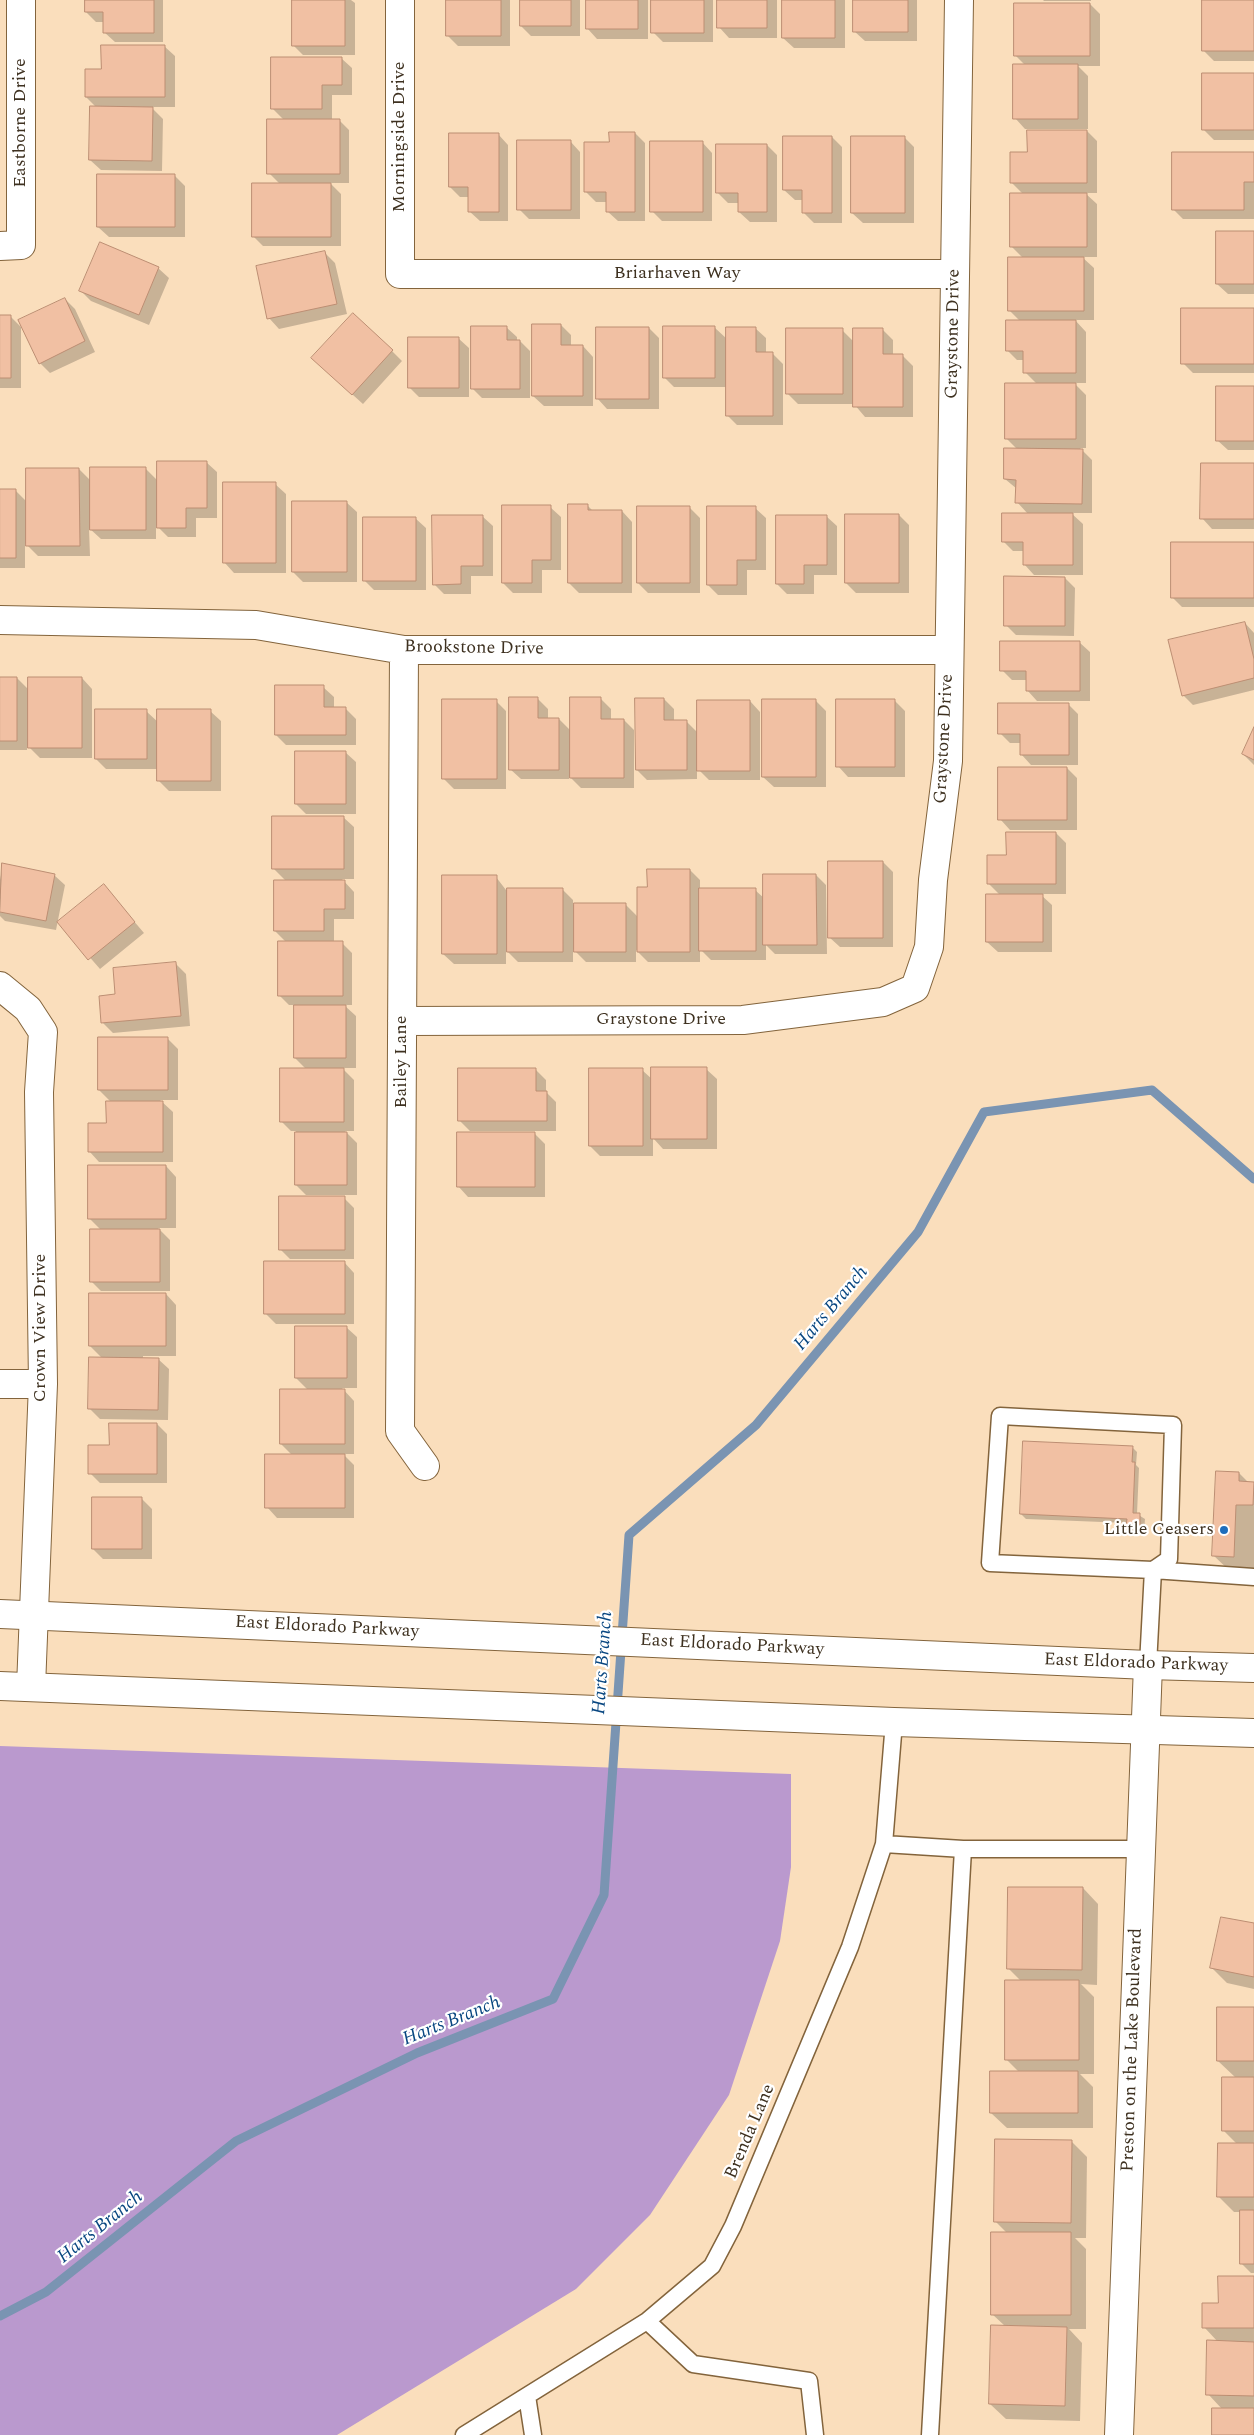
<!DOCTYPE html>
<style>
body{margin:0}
canvas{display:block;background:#fadebc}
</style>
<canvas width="1254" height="2435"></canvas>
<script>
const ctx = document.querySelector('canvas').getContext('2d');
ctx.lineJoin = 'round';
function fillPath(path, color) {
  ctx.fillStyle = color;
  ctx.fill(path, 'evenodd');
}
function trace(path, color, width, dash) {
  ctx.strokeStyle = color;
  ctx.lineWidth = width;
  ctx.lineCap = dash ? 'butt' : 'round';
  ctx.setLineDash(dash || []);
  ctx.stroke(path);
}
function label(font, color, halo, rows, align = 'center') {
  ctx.font = font + ' Spectral,serif';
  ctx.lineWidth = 4.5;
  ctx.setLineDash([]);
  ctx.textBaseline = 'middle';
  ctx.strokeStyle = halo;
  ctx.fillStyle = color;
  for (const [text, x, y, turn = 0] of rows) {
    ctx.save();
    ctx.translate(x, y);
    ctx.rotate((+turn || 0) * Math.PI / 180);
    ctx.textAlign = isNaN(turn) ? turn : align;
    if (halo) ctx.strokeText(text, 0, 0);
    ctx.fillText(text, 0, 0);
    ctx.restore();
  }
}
fillPath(new Path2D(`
 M0 1746 791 1774V1867L780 1941 729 2095 650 2215 576 2289 337 2435H0Z`), '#ba99ce');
fillPath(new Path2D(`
 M86 0H163V42H115L104 32V22H96L86 12Z
 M293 0H351L355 3V55H303L293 45Z
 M448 0H510V46H458L448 36Z
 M521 0H580V36H531L521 26Z
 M587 0H648V39H597L587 28Z
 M653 0H713V42H663L653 32Z
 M719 0H777V38H729L719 27Z
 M783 0H845V48H794L783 38Z
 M854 0H917V41H865L854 31Z
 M1043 0H1091V1H1044Z
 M1204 0H1254V61H1214L1204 51Z
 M1090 4 1100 14V66H1078L1088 76V129H1025L1015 118 1025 65 1015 55Z
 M164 46 175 56V107H151L163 119 162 171 101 170 90 160 96 107 86 97 103 70Z
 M341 58 352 68V95H332V120H339L349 130V183H330L341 194V246H263L253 236 280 184 269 173 284 120 272 108Z
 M1254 75V140H1214L1204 130Z
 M1087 131 1097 141V193H1085L1097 204V257H1082L1094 268V320H1075L1086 332V383H1074L1086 395V448H1080L1092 460V513H1071L1083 524V575H1034L1024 564V551H1013L1003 541 1028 514 1017 502V489L1005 479 1017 449 1006 438 1037 384 1025 372V360H1017L1007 350 1020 321 1009 310 1023 258 1011 246 1023 194 1011 182 1028 153Z
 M635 133 645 143V221H618L607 211V202H596L586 192 611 143Z
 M498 134 508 145V221H480L469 211V197H460L450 187Z
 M832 137 842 147V223H814L804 213V200H795L784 190Z
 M904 137 914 147V223H863L852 213Z
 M570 141 580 152V219H529L519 209Z
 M702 142 712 153V221H662L652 211Z
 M767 145 777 155V222H750L739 212V203H728L717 192Z
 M1254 153V219H1183L1173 209Z
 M175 176 185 186V237H109L98 227Z
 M1254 232V294H1228L1217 284Z
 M325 253 335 263 347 314 279 329 269 318Z
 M158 268 169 278 149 325 91 301 81 291Z
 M65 299 75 309 95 352 50 373 40 363Z
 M1254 309V373H1193L1183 363Z
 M0 317H11L21 327V388H0Z
 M561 325 571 335V346H583L593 357V406H544L533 396Z
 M506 327 517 337V341H520L530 351V398H482L472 388Z
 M714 327 727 339 755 328 766 338V354H773L783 364V425H737L727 415V387H674L664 377Z
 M649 328 659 338V409H607L597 398Z
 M842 330 854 342 883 330 893 340V356H903L913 366V417H865L854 404H798L788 394Z
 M458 338 469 348V397H419L409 387Z
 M392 351 402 361 363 404 323 368Z
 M1254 388V450H1228L1217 440Z
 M206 462 217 472V518H196V537H168L156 525V539H101L89 528 90 556H38L25 543V568H0V490H15L27 502 79 469 91 481 146 469 158 481Z
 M1254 464V529H1212L1202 518Z
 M275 484 286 494V573H234L224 562Z
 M346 502 357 512V582H303L293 572Z
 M587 505 593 511H622L632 522V593H579L569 583Z
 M550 507 561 517V570H542V593H513L503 583Z
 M690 508 700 518V593H648L638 583Z
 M755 508 766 518V570H747V595H718L708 585Z
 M899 515 909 525V593H856L846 583Z
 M482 516 493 526V576H471V594H444L434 584Z
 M826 516 837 526V575H814V594H787L777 584Z
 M415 518 426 528V590H374L364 580Z
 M1254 543V607H1182L1172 597Z
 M1065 578 1075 588 1074 636 1016 635 1006 625Z
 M1245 623 1254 633V690L1193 705 1183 695Z
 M1079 642 1090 652V701H1037L1027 690V680H1012L1002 670Z
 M0 678H17L30 691 82 678 92 689V758H40L27 745V750H0Z
 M323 687 334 697V708H345L356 719V745H286L276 735Z
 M538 699 548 709V719H559L571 731 601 699 611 709V720H624L634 730V788H581L569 776V779H521L510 769Z
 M664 699 674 709V721H686L699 734 750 701 760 712V780H709L697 768V779L647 780 637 770Z
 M496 701 506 711V789H454L443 778Z
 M816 701 826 711V787H774L763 777Z
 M895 701 905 711V777H848L838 766Z
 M1068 704 1078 714V765H1031L1021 754V743H1010L1000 733Z
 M146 711 159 723 210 711 221 721V791H169L159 781V769H106L96 759Z
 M1254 730V765L1243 754Z
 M345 752 356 762V814H306L296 804Z
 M1067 768 1077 778V830H1010L1000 819Z
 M343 817 354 827V879H342L354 892V919H334V943H342L352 953V1005H344L356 1016V1068H342L354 1080V1131H345L357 1143V1195H306L296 1185V1131H291L281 1121 307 1070 295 1058V1005H289L279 995 287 943 275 931 286 881 274 869Z
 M1056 833 1066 843V894H1040L1052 905V952H998L987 942 1000 895 988 883 1007 856Z
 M883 862 893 872V947H840L829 937Z
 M3 865 54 875 65 885 56 930 5 921 0 916V880Z
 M690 870 700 880V890H755L765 899 816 875 826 885 827 954H775L766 945V960H711L700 949V962H648L636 950V962H586L573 949V962H518L506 950V964H454L443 954 496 877 506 890H563L573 900V905L625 904 638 917 648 888Z
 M104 886 144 933 100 969 59 922Z
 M175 963 186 974 190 1026 113 1033 103 1023 117 995Z
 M167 1038 178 1049V1100H160L173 1112V1162H99L89 1151 108 1125 111 1102 99 1090Z
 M706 1069 717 1079V1149H663L653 1138V1156H600L590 1146 642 1070 653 1080Z
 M536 1070 546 1080V1092L556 1102V1131H470L460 1121Z
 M535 1134 545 1144V1197H468L458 1186Z
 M166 1166 176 1177V1228H158L170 1240V1291H101L91 1281 101 1230 89 1218Z
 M344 1198 354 1208V1259H290L280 1249Z
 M344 1262 354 1273V1324H276L266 1314Z
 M166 1294 176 1305V1356H143V1359H158L169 1369 168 1420 100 1419 90 1409 102 1358 90 1346Z
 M346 1327 357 1337V1388H342L354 1401V1454H343L354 1465V1518H277L267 1507 292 1455 281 1444 308 1390 296 1378Z
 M157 1424 167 1434V1483H100L90 1473 111 1446Z
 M1132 1447 1137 1452 1136 1465 1139 1468 1137 1514 1145 1519 1144 1531H1132L1128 1523 1026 1519 1021 1514Z
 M1239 1473 1249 1483 1254 1484V1577L1234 1575 1213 1555Z
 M141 1498 152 1509V1559H103L93 1549Z
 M1083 1888 1098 1904 1097 1985 1081 1984 1094 1997V2074H1080L1093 2087V2128H1007L991 2113 1019 2072 1006 2059 1022 1982 1008 1968Z
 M1254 1925V1989L1227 1983 1212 1968Z
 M1254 2008V2273H1251L1241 2263V2212H1234L1218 2196 1237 2144 1224 2131 1236 2078 1218 2061Z
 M1071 2141 1087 2157 1086 2238H1075L1086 2249V2329H1069L1082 2343 1080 2421 1006 2419 990 2404 1005 2326 992 2314 1007 2233 995 2221Z
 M1254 2277V2435H1213L1222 2409 1208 2394 1218 2342 1204 2327 1219 2304Z`), '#0003');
trace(new Path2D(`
 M0 2316 46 2292 236 2141 417 2053 553 1999 604 1895 629 1535 756 1425 918 1232 984 1112 1152 1090 1254 1179`), '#7a94b2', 9);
const building = new Path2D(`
 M85 0H154V33H103V12H85Z
 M292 0H345V46H292Z
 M446 0H501V36H446Z
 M520 0H571V26H520Z
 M586 0H638V29H586Z
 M651 0H704V33H651Z
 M717 0H767V28H717Z
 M782 0H835V38H782Z
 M853 0H908V32H853Z
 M1202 0H1254V51H1202Z
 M1014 3H1090V56H1014Z
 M101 45H165V97H85V69H101Z
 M271 57H342V85H322V109H271Z
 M1013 64H1078V119H1013Z
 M1202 73H1254V130H1202Z
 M90 106 153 107 152 161 89 160Z
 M267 119H340V174H267Z
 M1027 130H1087V183H1010V152H1027Z
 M609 132H635V212H606V192H584V142H609Z
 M449 133H499V212H468V187H449Z
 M783 136H832V213H802V190H783Z
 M851 136H905V213H851Z
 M517 140H571V210H517Z
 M650 141H703V212H650Z
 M716 144H767V212H738V193H716Z
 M1172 152H1254V182H1244V210H1172Z
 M97 174H175V227H97Z
 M252 183H331V237H252Z
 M1010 193H1087V247H1010Z
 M1216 231H1254V284H1216Z
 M100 242 159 267 139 315 79 291Z
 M325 251 337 304 267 319 256 266Z
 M1008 257H1084V311H1008Z
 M65 298 85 341 39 364 18 320Z
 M1181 308H1254V364H1181Z
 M353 313 393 350 352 395 311 358Z
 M0 315H11V378H0Z
 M1006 320H1076V373H1023V351H1006Z
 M532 324H561V345H583V396H532Z
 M471 326H507V340H520V389H471Z
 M663 326H715V378H663Z
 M596 327H649V399H596Z
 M726 327H756V352H773V416H726Z
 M786 328H843V394H786Z
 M853 328H883V354H903V407H853Z
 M408 337H459V388H408Z
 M1005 383H1076V439H1005Z
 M1216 386H1254V441H1216Z
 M1004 448 1083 449 1082 504 1015 503 1016 480 1004 479Z
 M157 461H207V508H186V528H157Z
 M1201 463H1254V519H1200Z
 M90 467H146V530H90Z
 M26 468H79L80 546H26Z
 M223 482H276V563H223Z
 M0 489H16V558H0Z
 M292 501H347V572H292Z
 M568 504H588V510H622V583H568Z
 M502 505H551V560H532V583H502Z
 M637 506H690V583H637Z
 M707 506H756V560H737V585H707Z
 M1002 513H1073V565H1023V542H1002Z
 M845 514H899V583H845Z
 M432 515H483V566H461V584L433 585Z
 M776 515H827V565H804V584H776Z
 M363 517H416V581H363Z
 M1171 542H1254V598H1171Z
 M1004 576 1065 577V626H1004Z
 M1245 622 1254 659V678L1182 696 1168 640Z
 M1000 641H1080V691H1026V671H1000Z
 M0 677H17V741H0Z
 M28 677H82V748H28Z
 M275 685H324V707H346V735H275Z
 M509 697H538V718H559V770H509Z
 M570 697H601V719H624V778H570Z
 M635 698H664V720H687V770H636Z
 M442 699H497V779H442Z
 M762 699H816V777H762Z
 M836 699H895V767H836Z
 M697 700H750V771H697Z
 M998 703H1069V755H1020V734H998Z
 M95 709H147V759H95Z
 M157 709H211V781H157Z
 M1254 727V760L1242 754Z
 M295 751H346V804H295Z
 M998 767H1067V820H998Z
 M272 816H344V869H272Z
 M1006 832H1056V884H987V855H1006Z
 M828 861H883V938H828Z
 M2 863 55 874 46 921 0 912Z
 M647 869H690V952H637V887H647Z
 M763 874H816L817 945H763Z
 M442 875H497V954H442Z
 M274 880H345V909H324V931H274Z
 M104 884 135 922 88 960 57 922Z
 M507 888H563V952H507Z
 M699 888H756V951H699Z
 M986 894H1043V942H986Z
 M574 903H626V952H574Z
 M278 941H343V996H278Z
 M176 962 181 1016 101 1023 99 996 115 994 113 968Z
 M294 1005H346V1058H294Z
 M98 1037H168V1090H98Z
 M651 1067H707V1139H651Z
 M280 1068H344V1122H280Z
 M458 1068H536V1091H547V1121H458Z
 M589 1068H643V1146H589Z
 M106 1101H163V1152H88V1123H106Z
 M295 1132H347V1185H295Z
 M457 1132H535V1187H457Z
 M88 1165H166V1219H88Z
 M279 1196H345V1250H279Z
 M90 1229H160V1282H90Z
 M264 1261H345V1314H264Z
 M89 1293H166V1346H89Z
 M295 1326H347V1378H295Z
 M89 1357 159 1358 158 1410 88 1409Z
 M280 1389H345V1444H280Z
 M109 1423H157V1474H88V1445H109Z
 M1023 1441 1133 1446 1132 1462H1135L1133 1513H1140V1527L1126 1526 1127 1519 1020 1514Z
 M265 1454H345V1508H265Z
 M1216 1471 1239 1472V1481L1254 1482 1253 1505H1236L1234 1557 1212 1556Z
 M92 1497H142V1549H92Z
 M1008 1887H1083L1082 1970 1007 1969Z
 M1221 1917 1254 1923V1977L1210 1968Z
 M1005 1980H1079V2060H1005Z
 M1217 2007H1254V2061H1217Z
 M990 2071H1078V2113H990Z
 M1222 2077H1254V2131H1222Z
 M995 2139 1072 2140 1071 2223 994 2222Z
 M1218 2143H1254V2197H1217Z
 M1240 2210H1254V2264H1240Z
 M991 2232H1071V2315H991Z
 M1218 2276H1254V2328H1202V2303H1218Z
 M991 2325 1067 2327 1065 2406 989 2404Z
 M1207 2340 1254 2342V2396L1206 2395Z
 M1212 2408H1254V2435H1212Z`);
fillPath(building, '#f1c0a3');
trace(building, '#bc8e73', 1);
const service = new Path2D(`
 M1153 1570 1254 1577
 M1148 1665 1153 1570 990 1563 1000 1416 1173 1425 1169 1559 1153 1570
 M884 1844 963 1849H1141
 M647 2321 693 2364 809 2381 815 2435
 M527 2396 533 2435
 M464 2435 647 2321 712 2266 733 2226 850 1947 884 1844 894 1722
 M930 2435 963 1849`);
const minor = new Path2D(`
 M400 0V274H955
 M0 246 21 245V0
 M0 620 256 625 404 650H949
 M404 650 400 1431 425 1466
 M0 986 28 1009 43 1032 39 1092 43 1384 31 1687
 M402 1021 743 1020 883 1002 915 988 929 947 933 880 948 761 959 0
 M0 1384H43
 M1119 2435 1148 1665`);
const primary = new Path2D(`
 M0 1614 1148 1665 1254 1668
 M0 1686 894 1722 1254 1733`);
trace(service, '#83643c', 19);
trace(minor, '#83643c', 30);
trace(primary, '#83643c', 30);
trace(service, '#fff', 16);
trace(minor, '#fff', 28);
trace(primary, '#fff', 28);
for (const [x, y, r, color] of [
 [1224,1530,5,"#1e6dbc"]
]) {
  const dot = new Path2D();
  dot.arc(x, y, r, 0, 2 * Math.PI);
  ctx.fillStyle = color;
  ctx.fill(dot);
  trace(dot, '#fff', 2);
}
label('18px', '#3e3120', '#fff', [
 ["Eastborne Drive",21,123,-90],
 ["Morningside Drive",400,137,-90],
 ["Briarhaven Way",677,274],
 ["Graystone Drive",954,334,-89],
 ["Brookstone Drive",474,649,1],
 ["Graystone Drive",945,739,-87],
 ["Graystone Drive",661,1020],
 ["Bailey Lane",402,1062,-90],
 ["Crown View Drive",41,1328,-90],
 ["East Eldorado Parkway",327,1628,3],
 ["East Eldorado Parkway",732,1646,3],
 ["East Eldorado Parkway",1136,1664,2],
 ["Preston on the Lake Boulevard",1133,2050,-88],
 ["Brenda Lane",751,2132,-67]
]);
label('18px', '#3e3120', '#fff', [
 ["Little Ceasers",1214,1530]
], 'right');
label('italic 19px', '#094781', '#fff', [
 ["Harts Branch",832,1309,-50],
 ["Harts Branch",604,1663,-86],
 ["Harts Branch",452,2022,-22],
 ["Harts Branch",101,2228,-39]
]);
</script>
